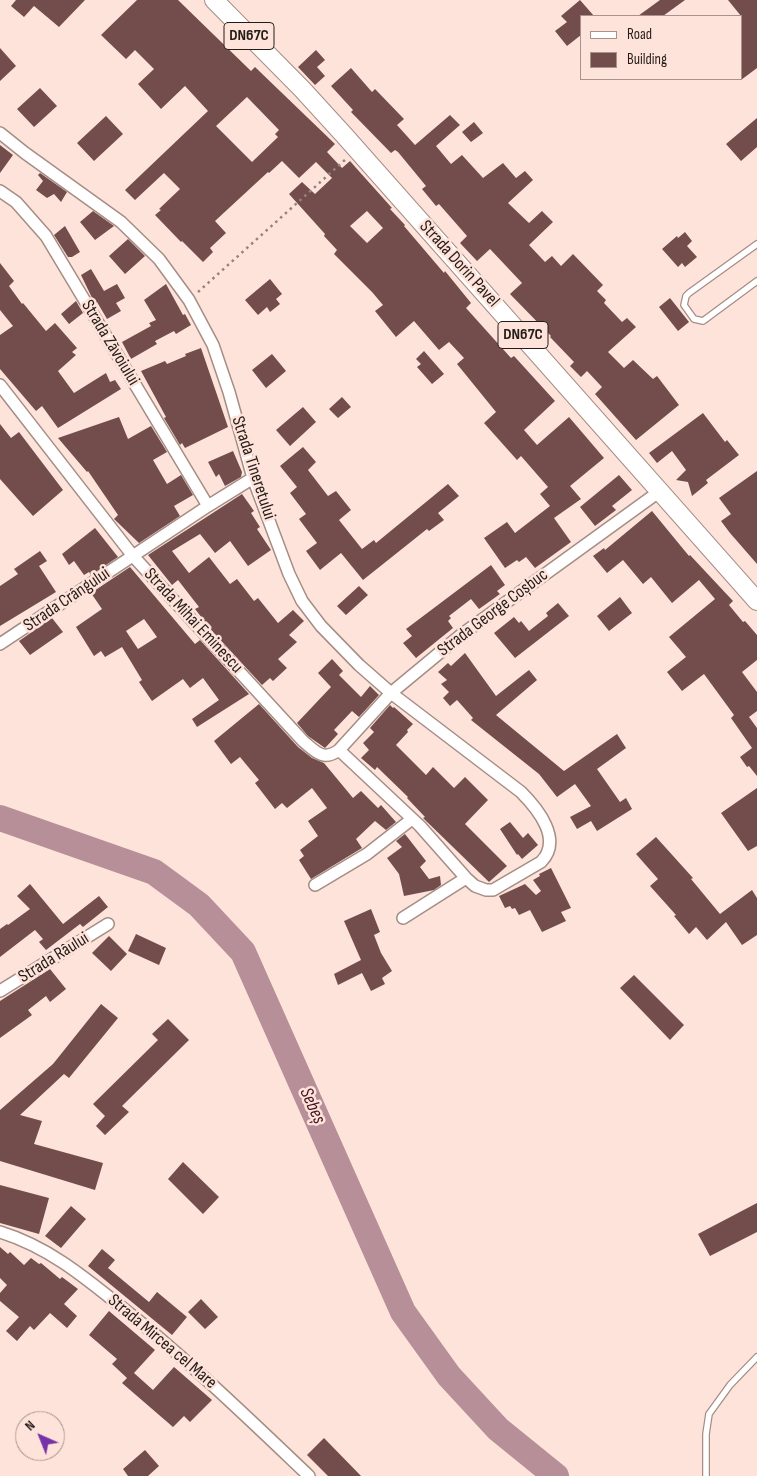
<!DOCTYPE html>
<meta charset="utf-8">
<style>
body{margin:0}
#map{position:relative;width:757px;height:1476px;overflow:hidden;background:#fee3da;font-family:"Sofia Sans Condensed",sans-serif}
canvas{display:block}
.legend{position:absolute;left:580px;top:15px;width:162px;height:65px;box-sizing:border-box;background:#fee3da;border:1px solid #a7938c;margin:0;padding:6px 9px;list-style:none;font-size:15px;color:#251c18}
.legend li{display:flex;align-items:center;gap:10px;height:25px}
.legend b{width:25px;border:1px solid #a7938c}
.north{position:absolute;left:15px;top:1411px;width:50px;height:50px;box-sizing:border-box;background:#fee3da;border:1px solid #a7938c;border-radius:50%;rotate:316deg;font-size:14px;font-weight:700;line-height:20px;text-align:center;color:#251c18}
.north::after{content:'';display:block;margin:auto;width:18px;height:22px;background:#7633a7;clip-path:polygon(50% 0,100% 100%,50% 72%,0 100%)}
</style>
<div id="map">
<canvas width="757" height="1476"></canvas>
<ul class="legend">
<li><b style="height:6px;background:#fff"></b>Road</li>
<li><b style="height:14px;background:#724d4c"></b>Building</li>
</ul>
<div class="north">N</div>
</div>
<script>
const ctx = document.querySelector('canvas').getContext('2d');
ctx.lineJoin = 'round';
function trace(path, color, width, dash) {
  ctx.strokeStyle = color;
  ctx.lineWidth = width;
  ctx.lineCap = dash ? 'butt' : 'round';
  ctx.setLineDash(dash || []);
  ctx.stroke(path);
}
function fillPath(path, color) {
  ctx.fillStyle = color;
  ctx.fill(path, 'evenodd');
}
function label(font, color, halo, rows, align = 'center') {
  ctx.font = font + ' "Sofia Sans Condensed",sans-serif';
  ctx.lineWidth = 5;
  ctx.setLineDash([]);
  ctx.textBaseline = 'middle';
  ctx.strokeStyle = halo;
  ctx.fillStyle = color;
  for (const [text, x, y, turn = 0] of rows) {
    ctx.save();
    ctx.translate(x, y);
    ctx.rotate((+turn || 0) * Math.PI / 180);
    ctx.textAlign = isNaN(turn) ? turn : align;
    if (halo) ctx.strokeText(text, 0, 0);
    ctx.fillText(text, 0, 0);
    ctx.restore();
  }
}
trace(new Path2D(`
 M0 818 154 872 199 905 243 952 403 1312 449 1376 498 1429 556 1476`), '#b78f98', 26);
fillPath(new Path2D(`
 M16 0H85L59 27 34 6 24 17 11 6Z
 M137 0H178L251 71 255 67 335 144 327 152 342 168 350 161 357 169 392 208 390 209 405 225 404 226 444 273 445 271 471 303 466 308 511 358 514 356 555 401 524 430 537 445 569 417 604 458 570 486 581 499 554 518 571 542 535 568 526 557 519 562 517 560 505 568 484 538 507 522 515 533 550 506 540 494 548 487 521 456 517 460 484 423 496 412 457 364 464 358 449 342 439 350 414 321 396 337 375 311 383 305 372 292 334 254 337 250 324 236 325 234 289 194 302 182 315 194 332 178 316 162 299 178 282 161 269 173 268 172 215 221 226 233 210 248 213 252 203 262 182 241 181 242 155 215 161 210 159 209 180 189 164 173 135 200 125 190 208 111 185 86 161 109 138 84 154 69 135 50 126 59 101 35ZM247 97 279 130 275 134 278 137 252 162 216 126ZM367 211 383 228 367 243 350 226Z
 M580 0 594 16H581V35L567 46 555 31 567 22 561 16Z
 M660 0H685L663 16H638Z
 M728 0H757V68L741 80V16Z
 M0 48 16 66 0 81Z
 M316 50 325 60 317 67 325 76 315 85 298 67Z
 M351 68 372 92 375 89 376 90 404 119 397 125 415 145 450 115 460 125 436 146 451 164 462 155 483 178 503 163 516 178 525 171 533 180 508 203 529 223 542 211 553 222 529 245 545 262 552 256 561 266 573 254 603 285 597 291 606 300 604 303 622 322 627 318 636 327 608 352 624 368 633 360 653 379 657 376 679 405 636 440 595 394 602 387 587 371 581 377 570 366 574 362 550 337 551 336 510 294 522 283 490 249 477 261 460 243 467 236 439 204 436 206 422 189 426 186 398 152 395 150 391 153 351 112 353 110 331 86Z
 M40 88 57 106 34 127 17 109Z
 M106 116 123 134 94 161 77 143Z
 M757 118V147L741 161 726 144Z
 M474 122 483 133 471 142 462 132Z
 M0 145 13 155 0 173Z
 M40 173 67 192 61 202 54 194 47 198 36 190 43 181 38 175Z
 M93 211 114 226 95 240 80 222Z
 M65 226 80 252 72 257H68L54 235Z
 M685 232 692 241 687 246 697 257 685 267 682 263 678 267 662 249 677 236 678 238Z
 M128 239 145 256 125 274 109 256Z
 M0 263 14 281 9 286 22 304 23 303 46 331 55 323 77 348 72 352 76 355 58 371 74 393 106 373 110 382 115 380 121 389 58 428 42 406 36 411 0 369V335L13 326 0 310Z
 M91 269 104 291 117 284 125 298 116 303 121 311 107 319 97 302 95 304 81 275Z
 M270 279 282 294 276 299 280 304 270 312 267 307 258 315 245 300Z
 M166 284 183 315 185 314 191 325 176 334 174 331 155 341 157 344 131 359 122 342 151 326 149 323 156 320 144 300Z
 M670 298 689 322 678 331 659 307Z
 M76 301 83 313 69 324 61 314Z
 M201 348 228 427 185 448 182 443 180 445 164 418 166 417 141 371 165 361 167 364 186 356 185 354Z
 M424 351 444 374 432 384 417 367 421 364 416 359Z
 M272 354 286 371 266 388 252 370Z
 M342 397 351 407 338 418 329 409Z
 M303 407 316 422 290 446 276 430Z
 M703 413 725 442 727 440 739 455 706 480 708 483 692 496 688 482 676 480 686 470 672 451 657 463 649 453Z
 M119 417 128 439 151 426 167 452 153 460 167 484 181 475 193 495 174 506 180 516 139 543 114 519 118 515 88 471 87 472 58 438Z
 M0 424 11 438 19 432 63 490 33 516 0 479Z
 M303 447 316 462 308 470 328 496 336 491 351 510 339 520 362 549 374 540 376 543 448 484 459 496 438 513 444 520 429 531 427 529 363 580 341 553 320 570 306 551 317 543 299 519 306 514 290 493 297 487 280 466Z
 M233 451 242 472 241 477 225 486 219 474 216 477 208 462Z
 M757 471V564L730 533 721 521 731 514 719 498Z
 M619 475 632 490 612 506 616 510 595 526 580 507Z
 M242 494 254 511 251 513 260 527 257 529 271 550 248 566 230 541 215 553 200 534 172 551 189 573 209 557 230 584 237 579 254 601 258 598 278 623 293 610 304 621 289 635 297 642 278 659 287 668 273 681 270 678 262 685 213 632 195 609 199 607 178 580 172 585 148 555Z
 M652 511 689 556 690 555 733 601 729 605 743 622 745 621 757 635V660L742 672 757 692V711L749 717 757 728V776L749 766 747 767 740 757 752 748 731 718 734 715 704 674 682 691 667 672 686 657 669 637 715 599 699 580 672 603 651 577 643 584 623 560 607 573 593 556 604 548 605 550Z
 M95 528 118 557 91 575 89 572 84 575 74 561 69 565 62 554Z
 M40 551 47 561 39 566 56 592 0 626V586L18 574 14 569Z
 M491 565 505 585 497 591 500 594 479 609 471 599 449 616 451 618 448 621 453 628 416 658 403 643 412 636 406 629Z
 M130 567 195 644 200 640 249 694 197 727 192 719 219 700 203 678 190 688 183 679 152 701 139 682 142 680 122 647 105 657 101 651 94 656 76 627 102 609 91 593ZM144 619 157 637 138 649 126 631Z
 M359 586 368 595 346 615 337 606Z
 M620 597 632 613 609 631 597 616Z
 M558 603 569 616 515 658 494 633 514 617 519 623 521 621 529 631 548 616 546 613Z
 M52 618 63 632 30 655 19 641Z
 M465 653 496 696 529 670 537 680 496 715 564 771 617 734 626 748 597 769 620 802 626 798 632 809 597 831 591 821 577 829 570 817 591 806 575 784 557 797 539 774 471 720 473 718 457 700 450 706 443 698 449 692 441 684 447 680 438 672 448 663 451 666Z
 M332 659 343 671 339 675 361 697 370 686 379 695 359 717 352 711 334 730 338 734 325 748 308 736 297 723 331 687 318 673Z
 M259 704 298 747 312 758 324 763 353 798 361 791 378 808 381 805 396 822 386 830 375 821 356 839 362 848 311 879 299 860 304 856 300 850 318 836 308 821 327 808 312 788 287 808 282 803 275 809 255 783 259 780 240 757 231 764 214 741Z
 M390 705 393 708 394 707 413 724 407 730 408 732 396 745 426 775 433 767 454 788 465 777 488 800 465 824 507 866 489 882 423 818 425 817 407 798 408 797 377 767 375 770 361 758 369 750 363 743 374 732 370 728Z
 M757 788V846L748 851 721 813Z
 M510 822 523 838 528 833 538 845 522 859 518 854 517 855 500 829Z
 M405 834 426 861 420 867 429 879 440 876 441 885 434 890 404 896 399 874 387 858 402 847 396 841Z
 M656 837 693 878 691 879 720 914 752 890 757 898V935L742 945 726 922 707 940 696 927 689 934 674 916 676 915 650 886 658 879 636 854Z
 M551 868 571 908 561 912 566 921 542 932 530 910 519 915 515 908 512 909 510 906 505 908 499 896 525 884 536 895 541 891 533 880 540 876 539 874Z
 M30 884 63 924 99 896 108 907 83 927 80 924 46 950 39 942 43 939 35 930 0 957V929L7 924 8 925 30 909 17 896Z
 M371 909 380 932 374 935 381 953 392 971 382 978 385 984 371 991 362 973 338 985 334 974 361 960 344 921Z
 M136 934 166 948 159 965 128 951Z
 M109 936 127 954 111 971 92 953Z
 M50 969 66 989 50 1002 46 996 28 1010 32 1015 0 1038V1001Z
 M634 975 684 1025 670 1040 620 988Z
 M101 1004 118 1018 69 1078 64 1074 20 1115 42 1121 34 1144 103 1163 95 1190 0 1161V1110L53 1064Z
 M168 1019 189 1040 122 1106 129 1112 105 1135 96 1126 105 1116 93 1104 158 1040 152 1034Z
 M183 1162 219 1197 203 1214 168 1179Z
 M0 1185 49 1198 39 1234 0 1223Z
 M757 1203V1232L710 1256 698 1234Z
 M71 1206 86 1219 61 1248 45 1236Z
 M0 1247 8 1254 10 1252 24 1265 31 1258 39 1264 41 1263 60 1279 62 1277 78 1289 64 1304 77 1316 67 1328 50 1313 34 1330 30 1326 17 1341 6 1331 19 1317 0 1301V1293L7 1285 0 1278Z
 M102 1249 115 1260 108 1268 149 1302 157 1292 187 1317 172 1335 88 1266Z
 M201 1299 218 1317 205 1329 188 1312Z
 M109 1311 155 1350 134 1373 153 1390 174 1367 212 1400 190 1422 184 1416 173 1427 122 1383 127 1378 112 1364 117 1359 89 1335Z
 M324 1438 361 1476H328L307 1455Z
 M145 1450 159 1466 148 1476H128L123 1469Z`), '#724d4c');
const service = new Path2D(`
 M757 244 689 293 686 296 684 305 694 319 703 321 757 281
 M706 1476V1434L709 1414 730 1385 757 1357`);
const minor = new Path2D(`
 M0 133 25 153 121 222 159 259 189 300 213 345 229 392 253 478 289 574 302 601 321 626 359 665 391 693 521 792C538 809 563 840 541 862L493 890H486L475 886 466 878 420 826 339 750C323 762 315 751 303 741L133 556 0 385
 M0 191 16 202 46 236 208 506
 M0 644 208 506 253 478
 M339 750 391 693 461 635 660 491
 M315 885 367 854 412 819
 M403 918 466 878
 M0 991 108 924
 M0 1232C46 1246 82 1275 119 1305 186 1358 247 1417 309 1476`);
const primary = new Path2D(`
 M214 0 302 89 344 135 757 601`);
trace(service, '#a58d84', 8);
trace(minor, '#a58d84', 14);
trace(primary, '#a58d84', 20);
trace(new Path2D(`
 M198 292 346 159`), '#96837d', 2.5, [2.5, 4]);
trace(service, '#fff', 5.5);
trace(minor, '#fff', 11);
trace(primary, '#fff', 18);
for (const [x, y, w] of [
 [249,36,50],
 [523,335,50]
]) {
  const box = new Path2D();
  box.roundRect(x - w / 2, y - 13.5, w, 27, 4);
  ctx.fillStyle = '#fee3da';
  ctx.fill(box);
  trace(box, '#251c18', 1);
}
label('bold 16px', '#251c18', null, [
 ["DN67C",249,36],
 ["DN67C",523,335]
]);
label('18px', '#251c18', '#fee3da', [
 ["Strada Dorin Pavel",459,264,48],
 ["Strada Zăvoiului",110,343,59],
 ["Strada Tineretului",253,468,72],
 ["Strada Crângului",67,600,-34],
 ["Strada George Coșbuc",493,613,-37],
 ["Strada Mihai Eminescu",193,621,47],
 ["Strada Râului",54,958,-32],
 ["Strada Mircea cel Mare",162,1342,40]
]);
label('italic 19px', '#471425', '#fee3da', [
 ["Sebeș",312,1106,66]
]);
</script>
